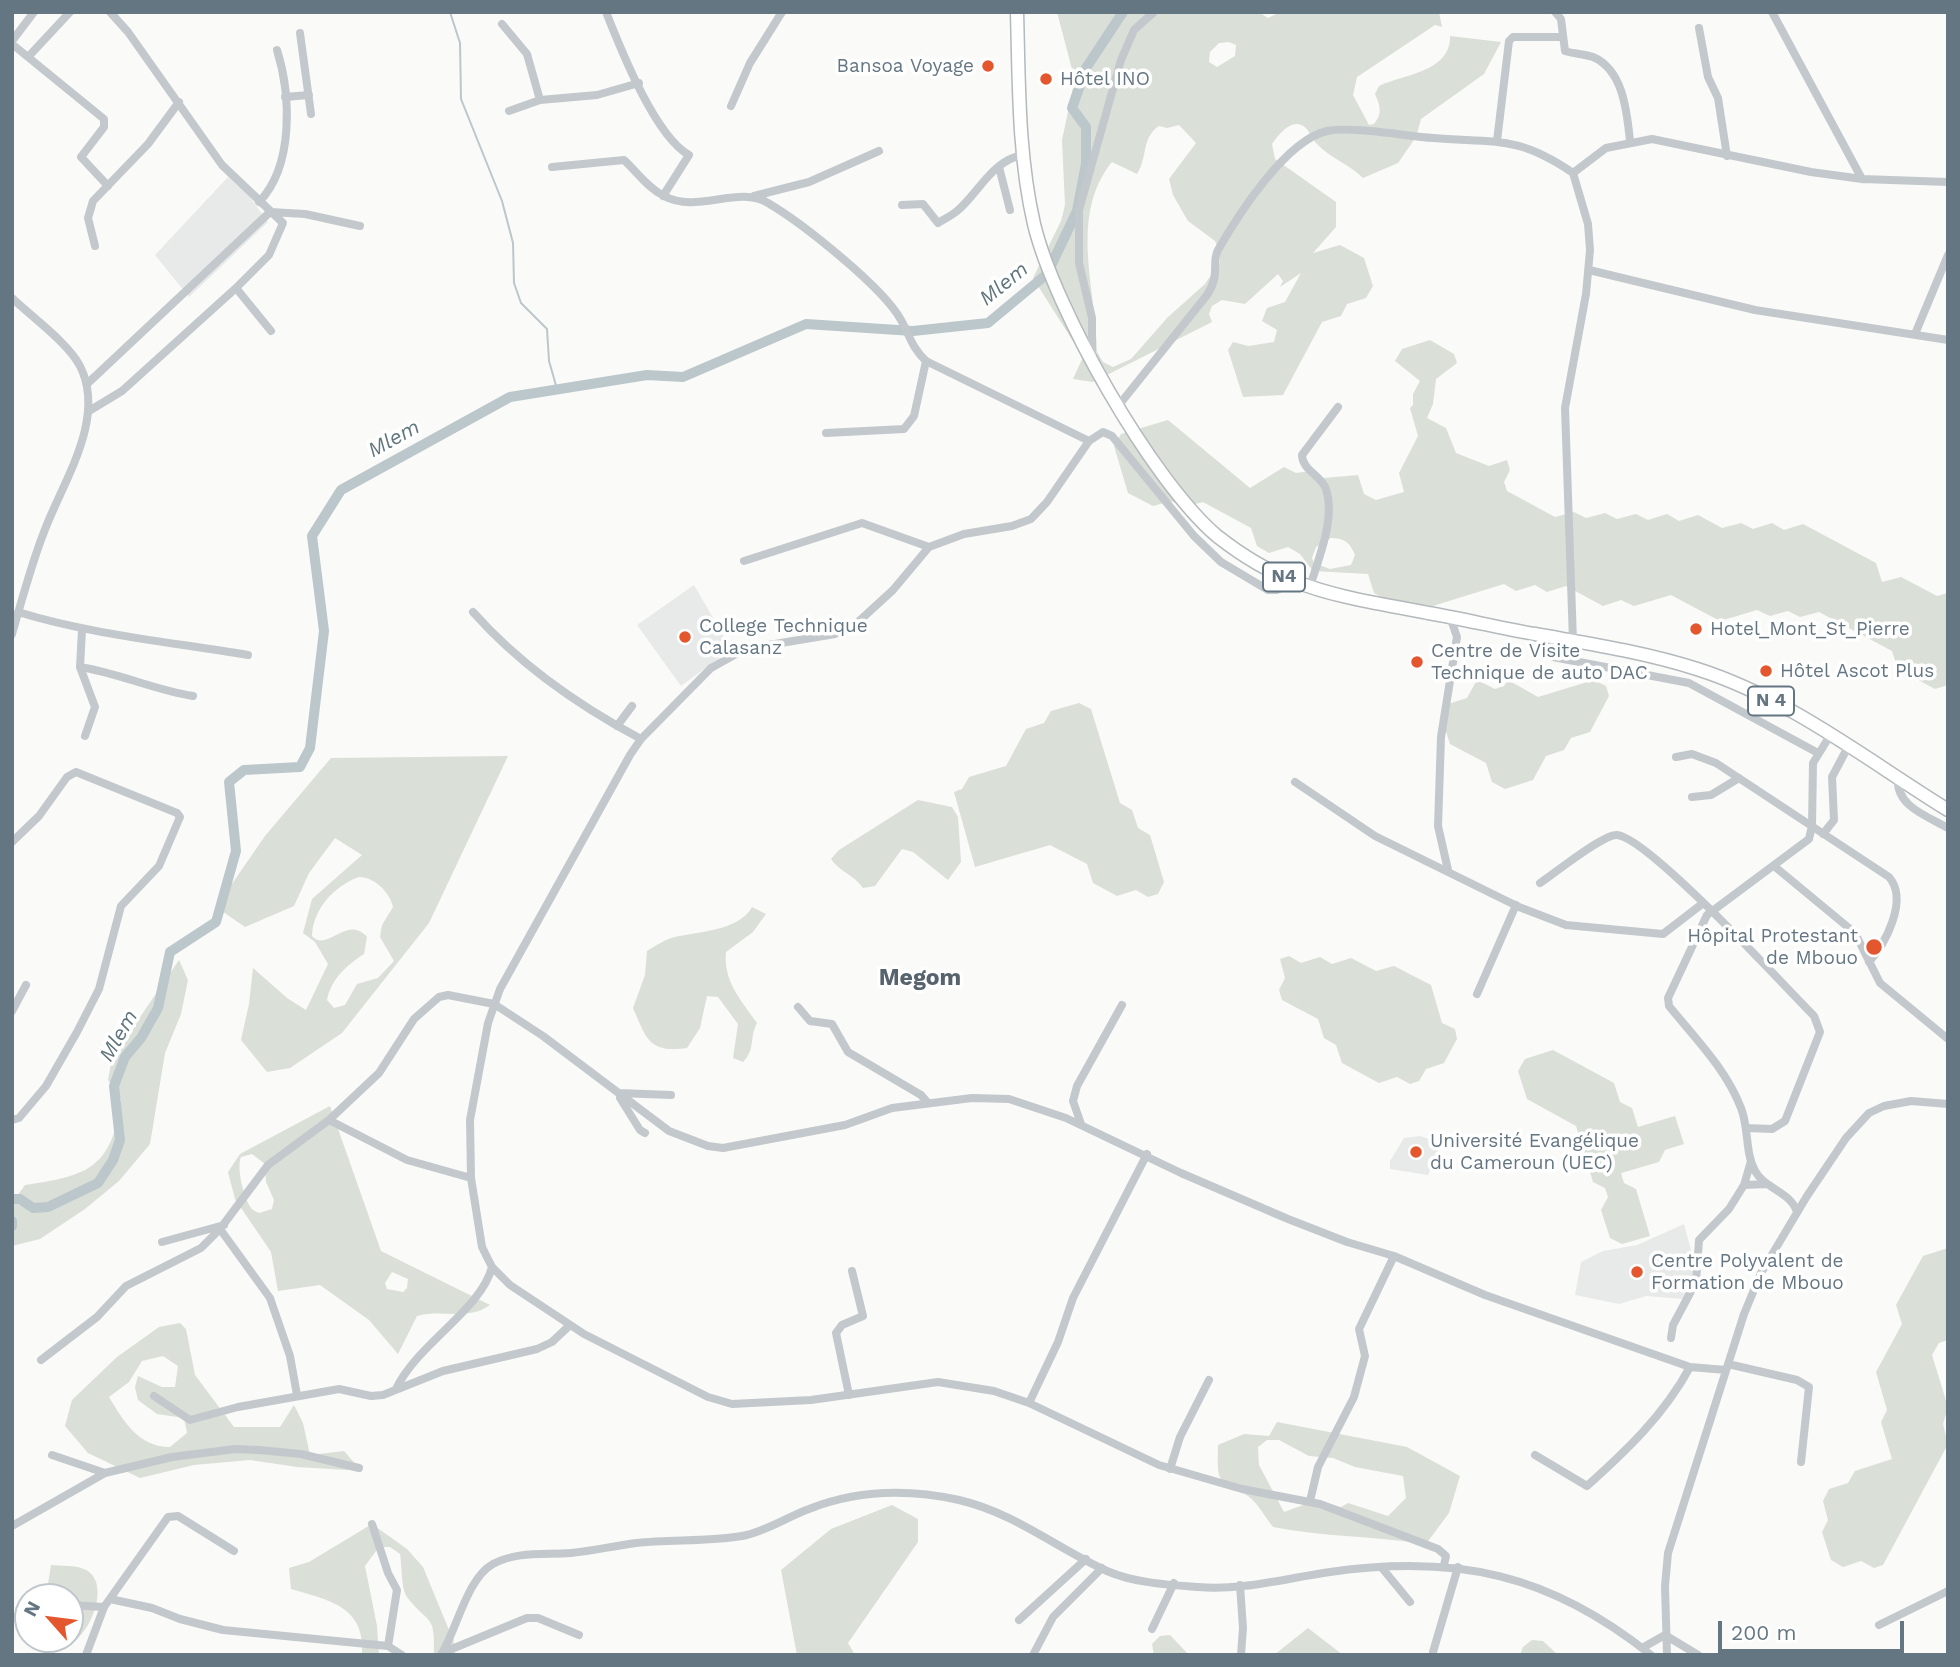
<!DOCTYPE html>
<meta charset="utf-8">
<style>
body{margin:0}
#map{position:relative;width:1960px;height:1667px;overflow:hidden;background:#fafaf8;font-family:"Work Sans",sans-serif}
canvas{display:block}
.frame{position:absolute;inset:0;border:14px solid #657683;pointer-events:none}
.north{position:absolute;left:14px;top:1583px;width:70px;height:70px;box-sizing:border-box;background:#fff;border:2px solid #c1c8cd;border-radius:50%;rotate:298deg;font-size:19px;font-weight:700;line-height:28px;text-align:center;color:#657683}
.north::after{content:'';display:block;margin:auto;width:24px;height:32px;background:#e4572e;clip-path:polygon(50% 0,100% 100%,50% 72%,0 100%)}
.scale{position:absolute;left:1718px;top:1621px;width:186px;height:32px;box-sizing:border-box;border:4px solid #657683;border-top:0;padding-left:9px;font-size:21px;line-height:24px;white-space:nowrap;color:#657683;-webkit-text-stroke:5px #fff;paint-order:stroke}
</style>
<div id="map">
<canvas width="1960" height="1667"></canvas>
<div class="frame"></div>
<div class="north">N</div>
<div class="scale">200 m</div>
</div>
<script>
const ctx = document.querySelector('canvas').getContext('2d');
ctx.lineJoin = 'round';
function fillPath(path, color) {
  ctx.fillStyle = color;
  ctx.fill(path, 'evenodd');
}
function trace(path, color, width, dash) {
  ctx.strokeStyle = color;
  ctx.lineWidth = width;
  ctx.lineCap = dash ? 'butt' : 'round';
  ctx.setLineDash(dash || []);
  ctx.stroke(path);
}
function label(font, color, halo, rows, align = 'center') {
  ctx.font = font + ' "Work Sans",sans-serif';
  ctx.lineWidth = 7;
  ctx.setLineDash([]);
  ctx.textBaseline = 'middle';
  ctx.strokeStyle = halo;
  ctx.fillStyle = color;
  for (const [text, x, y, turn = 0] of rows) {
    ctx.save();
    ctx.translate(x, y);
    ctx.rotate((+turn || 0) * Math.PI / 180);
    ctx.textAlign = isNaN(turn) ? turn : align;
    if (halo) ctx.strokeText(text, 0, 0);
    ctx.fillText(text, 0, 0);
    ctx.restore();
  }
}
fillPath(new Path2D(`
 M228 177 249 196 268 222 189 297 155 255Z
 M694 585 731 649 681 686 637 625Z
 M1420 1136 1441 1143 1428 1175 1390 1169V1161L1404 1138Z
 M1684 1224 1694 1261 1695 1283 1683 1299 1646 1296 1619 1304 1575 1295 1581 1262 1603 1251 1637 1245Z`), '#e8e9e9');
fillPath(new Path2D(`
 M1057 12H1259L1268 18 1280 12H1439L1442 27 1435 25 1357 77 1353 95 1369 125 1374 124C1383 113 1380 106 1375 94L1379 86C1404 74 1451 72 1450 36L1501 42 1484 74 1421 119 1416 137 1398 163 1363 178C1349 164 1330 158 1317 144 1310 137 1309 126 1298 124 1287 123 1277 137 1272 144L1275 159 1336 202V227L1313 253 1340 245 1364 258 1373 286 1366 298 1347 304 1341 316 1322 322 1283 395 1243 397 1228 350 1233 342 1248 346 1274 342 1277 330 1262 321 1267 308 1285 302 1301 273 1280 287 1283 281 1278 274 1245 304 1222 300 1212 306 1209 314 1212 322 1093 382 1073 379 1083 357 1033 278 1061 221 1065 205 1062 140 1073 88V73ZM1229 42 1236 45 1235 56 1217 67 1209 62 1210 52 1219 43ZM1179 125 1196 143 1169 179 1173 195 1188 221 1215 241 1220 252V262L1205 284 1168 317 1131 359 1113 367 1103 362 1097 352C1097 290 1068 216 1112 162L1137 174C1148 157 1141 138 1159 126L1167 128Z
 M1430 340 1454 354 1457 363 1436 379 1433 404 1427 418 1446 428 1456 453 1489 466 1507 460 1510 470 1504 482 1507 491 1555 517 1574 512 1586 518 1605 513 1617 519 1636 514 1648 520 1667 514 1679 521 1698 515 1722 528 1741 523 1753 529 1772 523 1784 530 1803 524 1876 563 1882 582 1901 577 1937 596 1948 593V685L1935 689 1898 669 1892 651 1819 612 1800 617 1788 611 1770 616 1757 610 1720 621 1671 595 1634 606 1621 600 1603 606 1566 586 1547 592 1535 585 1516 591 1504 584 1410 613 1374 593 1368 574 1313 571 1300 554 1288 547 1269 553 1257 546 1251 528 1203 502 1184 507 1171 501 1153 506 1128 493 1114 446 1121 434 1168 420 1250 488 1284 467 1296 473 1311 471 1324 478 1358 475 1364 494 1376 500 1404 492 1399 473 1418 436 1410 408 1413 405V394L1420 381 1395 361 1402 349ZM1331 538C1345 538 1350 543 1355 555L1351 565 1330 569 1314 563 1312 558 1316 547Z
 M1477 680 1495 689 1504 686 1508 680 1538 697 1594 680 1606 686 1609 696 1590 732 1571 738 1564 750 1546 756 1533 780 1505 789 1492 782 1486 763 1450 744 1441 716 1448 704 1467 698Z
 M1079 703 1091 709 1120 803 1132 810 1138 828 1150 835 1164 882 1158 894 1148 897 1136 890 1117 896 1093 883 1087 864 1050 845 975 867 954 792 962 789 969 777 1006 766 1026 729 1044 723 1051 711Z
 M508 756 429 923 342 1033 290 1068 267 1072 241 1040 249 1004 253 968 287 998 306 1010 328 964 315 942 303 933 312 899 362 855 335 838 309 873 294 906 245 927 216 907 265 836 331 758ZM359 877C374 877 390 892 393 907L382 925 380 937 394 961 378 978 357 984 345 1005 334 1008 327 1000C331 979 347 965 364 954L367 937C347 914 327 953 312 936 313 909 334 886 359 877Z
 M918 800 952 807 958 817 961 862 948 880 913 852 902 849 875 886 863 888C854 875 840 872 831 859L839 850Z
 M752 907 766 914 753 932 726 952C723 981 741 1000 757 1023 749 1038 756 1049 743 1062L733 1058 738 1024 718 997 707 996 700 1028 687 1048C649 1053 647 1040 633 1008L645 975 647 951C655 946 663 941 671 938 697 931 738 932 752 907Z
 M1289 956 1301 963 1320 957 1332 964 1351 958 1376 971 1394 966 1431 985 1442 1023 1455 1029 1457 1039 1444 1063 1426 1069 1419 1081 1410 1084 1397 1077 1379 1083 1342 1063 1336 1045 1324 1038 1318 1019 1282 1000 1279 990 1285 978 1280 959Z
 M179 960 188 980 181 1014 165 1053 150 1144 119 1181 85 1209 40 1239 12 1246V1203L25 1185C88 1176 112 1168 121 1100L108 1080 112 1058Z
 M1553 1050 1614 1083 1620 1102 1632 1108 1638 1127 1675 1116 1684 1144 1665 1150 1659 1162 1621 1173 1624 1183 1636 1189 1650 1236 1622 1244 1610 1238 1601 1210 1608 1197 1605 1188 1593 1182 1576 1126 1527 1099 1518 1071 1525 1059Z
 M330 1106 381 1251 490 1305C469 1321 441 1309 417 1316L398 1354 369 1320 320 1285 278 1291 271 1252 235 1199 228 1172 240 1154ZM252 1154 265 1164 266 1182 274 1200 272 1209 259 1213 253 1210C244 1202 236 1167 241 1157ZM392 1272 408 1279 407 1288 403 1292 387 1289 385 1283Z
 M1948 1248V1340L1939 1343 1932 1355 1948 1407 1943 1424 1948 1444 1883 1565 1874 1568 1861 1561 1843 1567 1831 1560 1822 1532 1828 1520 1823 1501 1829 1489 1848 1483 1855 1471 1892 1459 1881 1422 1887 1410 1876 1372 1902 1324 1896 1305 1923 1256Z
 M180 1323 186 1329 195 1375 234 1427H280L294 1405 303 1423 310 1455 344 1451 359 1468 347 1470 297 1467 250 1460 194 1465 140 1478 88 1453 65 1426 72 1400 117 1357 159 1327ZM163 1356 178 1366 175 1387H162L138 1376 135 1387 138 1400 157 1414 184 1418 187 1433 170 1447C139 1447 124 1422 109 1397L129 1382 142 1361Z
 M1277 1422 1407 1447 1460 1476 1449 1513 1426 1544C1375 1536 1323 1537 1273 1527 1265 1517 1258 1503 1248 1496 1218 1475 1217 1489 1218 1445L1244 1434 1269 1436ZM1267 1440H1279L1309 1456 1333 1458 1355 1467 1403 1476 1406 1498 1388 1516 1348 1503 1341 1507 1317 1500 1284 1512 1259 1465 1258 1447Z
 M892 1505 918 1519V1542L848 1643 855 1655H797L781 1570 831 1529Z
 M372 1524 407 1549 423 1567 449 1630 453 1634 455 1655H434C435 1611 429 1626 407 1597 401 1589 402 1565 400 1554L390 1547H379L365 1566 377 1626 379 1655H362C366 1606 328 1600 291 1589L289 1568 309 1562Z
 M51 1565C60 1566 75 1565 84 1569 119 1583 80 1667 41 1648L42 1639H70V1597H46Z
 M1308 1628 1343 1655H1274Z
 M1170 1635 1189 1655H1154L1152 1644 1160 1636Z
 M1532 1640 1543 1641 1558 1655H1520L1523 1647Z`), '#dadfd7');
trace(new Path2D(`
 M450 12 460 43 461 99 502 201 513 243 514 283 521 303 547 329 549 361 557 389`), '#bbc7cb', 2);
trace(new Path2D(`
 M12 1199H20L33 1208 48 1207 98 1183 113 1160 120 1140 114 1086 125 1057 141 1038 158 1008 170 952 216 922 236 851 229 782 244 770 300 767 310 748 324 631 312 536 341 490 510 397 647 375 683 377 806 324 913 331 988 323 1047 274 1077 211 1086 164V127L1072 108 1086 68 1123 12
 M12 1221V1226`), '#bbc7cb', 10);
const highway = new Path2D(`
 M1017 12C1019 83 1018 155 1034 224 1054 308 1151 480 1217 536 1240 554 1267 571 1294 581 1337 598 1383 604 1428 613 1464 619 1499 628 1535 634 1590 644 1644 652 1697 669 1789 698 1867 760 1948 810`);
trace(highway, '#b4b9bd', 15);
trace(new Path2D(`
 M606 12C621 50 655 136 689 155L663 196
 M1555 12 1561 19 1565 51C1574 54 1585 54 1593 57 1624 70 1627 114 1630 141
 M1772 12 1862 179
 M502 24 527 54 540 100
 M1699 28 1708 77 1718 98 1727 156
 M300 33 311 114
 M12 41 34 12
 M12 44 104 119V127L81 157 108 186
 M29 56 70 12
 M285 97 309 95
 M731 106 750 63 782 12
 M509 111 540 100 597 95 639 83
 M1497 141 1509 41 1513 37H1563
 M552 167 624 160C637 172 648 188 664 196 697 214 738 185 768 203 802 223 883 287 901 320 910 336 912 348 926 361L1089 441
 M999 167 1010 210
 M1573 173 1606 148 1652 139 1811 172 1862 179 1948 182
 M754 196 809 182 879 151
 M259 202C294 166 291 95 277 50
 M902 205 923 204 938 223C944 219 951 216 957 211 978 194 992 160 1023 155
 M95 246 88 218 93 201 148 144 179 102
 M1589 270 1755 310 1948 340
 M236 288 271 331
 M12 298C32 317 68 343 80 366 107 419 62 483 44 532 31 565 22 600 12 634
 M1915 334 1948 255
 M1092 357V318L1079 263V210L1121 60 1134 30 1154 12
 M87 384 270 212 305 214 360 226
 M1119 405 1207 295C1221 274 1211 263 1218 250 1238 215 1286 140 1327 131 1352 126 1405 136 1433 138 1496 143 1517 135 1573 173L1588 224 1590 250 1586 294 1565 408 1573 641
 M89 411 122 391 236 288 269 255 283 223 222 165 128 32 110 12
 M826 433 904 429 914 416 926 361
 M744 561 862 523 929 547
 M1294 581 1277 590H1268L1221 562 1194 536 1112 436 1103 432 1089 441 1047 502 1031 519 1012 526 964 534 929 547 893 590 857 623 835 634 745 649 711 668 641 739 630 755 500 989 488 1023 470 1120 471 1178 482 1247 492 1267 510 1285 584 1334 708 1397 732 1404 811 1400 938 1382 994 1391 1029 1403 1159 1465 1242 1489 1320 1504 1438 1549 1446 1556 1444 1565
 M1310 587C1318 559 1336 519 1326 489 1322 476 1302 470 1302 455L1338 407
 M18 612C93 635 171 642 248 655
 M473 612C519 664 581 707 641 739
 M82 630 80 667 95 707 85 736
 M1553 657 1689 683 1818 753
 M80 667C119 673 154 690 193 696
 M617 726 632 706
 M1676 757 1692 754 1716 763 1889 877C1909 900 1885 944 1869 962
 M1898 779C1896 806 1927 816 1948 828
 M1295 782 1375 836 1519 907 1566 925 1663 934 1702 904
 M1692 797 1711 795 1739 778
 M1823 834 1834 820 1832 777 1849 745
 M12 842 39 816 67 777 76 772 177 813 180 817 159 866 121 906 99 989 77 1032 46 1086 19 1118 12 1120
 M1774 866 1855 933 1880 983 1948 1039
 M1448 870 1438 826 1441 737 1457 637 1450 617
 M1540 883C1555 873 1603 834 1617 835 1649 838 1784 986 1814 1016L1820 1032 1785 1121 1772 1129 1747 1128
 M1477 994 1516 905
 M798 1007 810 1021 832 1024 848 1052 921 1095 928 1103
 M12 1011 26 985
 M619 1093 671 1095
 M620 1098 640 1130 645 1133
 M329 1120 407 1160 471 1178
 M1081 1124 1073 1101 1077 1086 1122 1005
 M1744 1185 1767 1184
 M1797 1212C1791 1192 1765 1189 1755 1171 1745 1153 1749 1128 1741 1108 1726 1069 1695 1038 1669 1006L1668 998 1707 915 1809 839 1812 826 1813 763 1831 734
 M220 1229 270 1298 290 1356 297 1395
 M162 1242 224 1225
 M1671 1338 1673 1325 1696 1282 1699 1240 1729 1209 1744 1185 1751 1161
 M41 1360 97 1317 126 1286 201 1248 220 1229 268 1165 329 1120 379 1073 414 1019 439 997 448 995 494 1004 543 1036 669 1131 708 1146 723 1148 845 1125 892 1108 972 1098 1009 1099 1066 1118 1181 1173 1288 1219 1347 1242 1394 1256 1485 1295 1690 1367 1726 1370
 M1728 1364 1797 1380 1809 1387 1801 1462
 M396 1389C418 1343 481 1310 492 1267
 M849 1395 836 1333 842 1325 863 1316 852 1271
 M154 1396 190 1420 238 1407 339 1389 371 1396 383 1395 443 1371 537 1349 552 1342 570 1325
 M1029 1403 1058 1342 1073 1298 1147 1154
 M52 1455 105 1473
 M1535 1455 1587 1486C1627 1450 1664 1415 1690 1367
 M1170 1469 1180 1437 1209 1380
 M1310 1501 1318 1467 1354 1397 1365 1356 1359 1329 1394 1256
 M372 1524 388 1573 397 1590 388 1646
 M12 1526 105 1473 172 1457 235 1449 259 1450 301 1454 359 1468
 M1382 1568 1410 1602
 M1240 1585 1243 1628 1241 1655
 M110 1599 152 1608 180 1619 223 1630 388 1646 402 1655
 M70 1605 104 1607
 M12 1618 28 1613
 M1019 1620 1086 1559
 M1879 1625 1948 1591
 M1152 1629 1174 1583
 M1642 1648 1665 1635 1698 1655
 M1433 1652 1458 1567
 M442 1653 527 1618H538L579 1635
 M86 1655 104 1607 168 1517 178 1516 234 1551
 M441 1655C457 1629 467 1578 493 1564 517 1551 544 1555 571 1553 592 1551 614 1546 636 1543 671 1539 707 1542 742 1536 765 1532 787 1517 809 1509 857 1490 909 1489 959 1500 1015 1513 1056 1548 1107 1571 1134 1583 1170 1585 1198 1587 1241 1591 1287 1578 1330 1572 1457 1554 1550 1574 1651 1655
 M1033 1655 1053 1617 1102 1568
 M1667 1655 1665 1586 1668 1553 1744 1314 1761 1273 1807 1196 1846 1138 1869 1113 1884 1106 1911 1101 1948 1104`), '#c3c8cc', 8);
trace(highway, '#fff', 12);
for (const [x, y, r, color] of [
 [988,66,7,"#e4572e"],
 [1046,79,7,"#e4572e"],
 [1696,629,7,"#e4572e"],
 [685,637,7,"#e4572e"],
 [1417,662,7,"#e4572e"],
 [1766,671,7,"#e4572e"],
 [1874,947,9,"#e4572e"],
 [1416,1152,7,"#e4572e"],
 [1637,1272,7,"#e4572e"]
]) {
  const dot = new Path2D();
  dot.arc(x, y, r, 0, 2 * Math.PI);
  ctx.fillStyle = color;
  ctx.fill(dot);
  trace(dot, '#fff', 2.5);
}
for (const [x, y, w] of [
 [1284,577,42],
 [1771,701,46]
]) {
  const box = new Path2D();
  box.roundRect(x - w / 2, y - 14.5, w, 29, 5);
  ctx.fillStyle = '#fff';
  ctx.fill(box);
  trace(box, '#657683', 2);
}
label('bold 18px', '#657683', null, [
 ["N4",1284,577],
 ["N 4",1771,701]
]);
label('19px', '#657683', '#fff', [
 ["Bansoa Voyage",974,66,"right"],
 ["Hôtel INO",1060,79],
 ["College Technique",699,626],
 ["Calasanz",699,648],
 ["Hotel_Mont_St_Pierre",1710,629],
 ["Centre de Visite",1431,651],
 ["Technique de auto DAC",1431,673],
 ["Hôtel Ascot Plus",1780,671],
 ["Hôpital Protestant",1858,936,"right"],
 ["de Mbouo",1858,958,"right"],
 ["Université Evangélique",1430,1141],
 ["du Cameroun (UEC)",1430,1163],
 ["Centre Polyvalent de",1651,1261],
 ["Formation de Mbouo",1651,1283]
], 'left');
label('italic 21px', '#60757c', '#fff', [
 ["Mlem",1004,284,-39],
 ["Mlem",394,439,-29],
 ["Mlem",119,1036,-60]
]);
label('bold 23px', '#57646e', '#fff', [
 ["Megom",920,978]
]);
</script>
